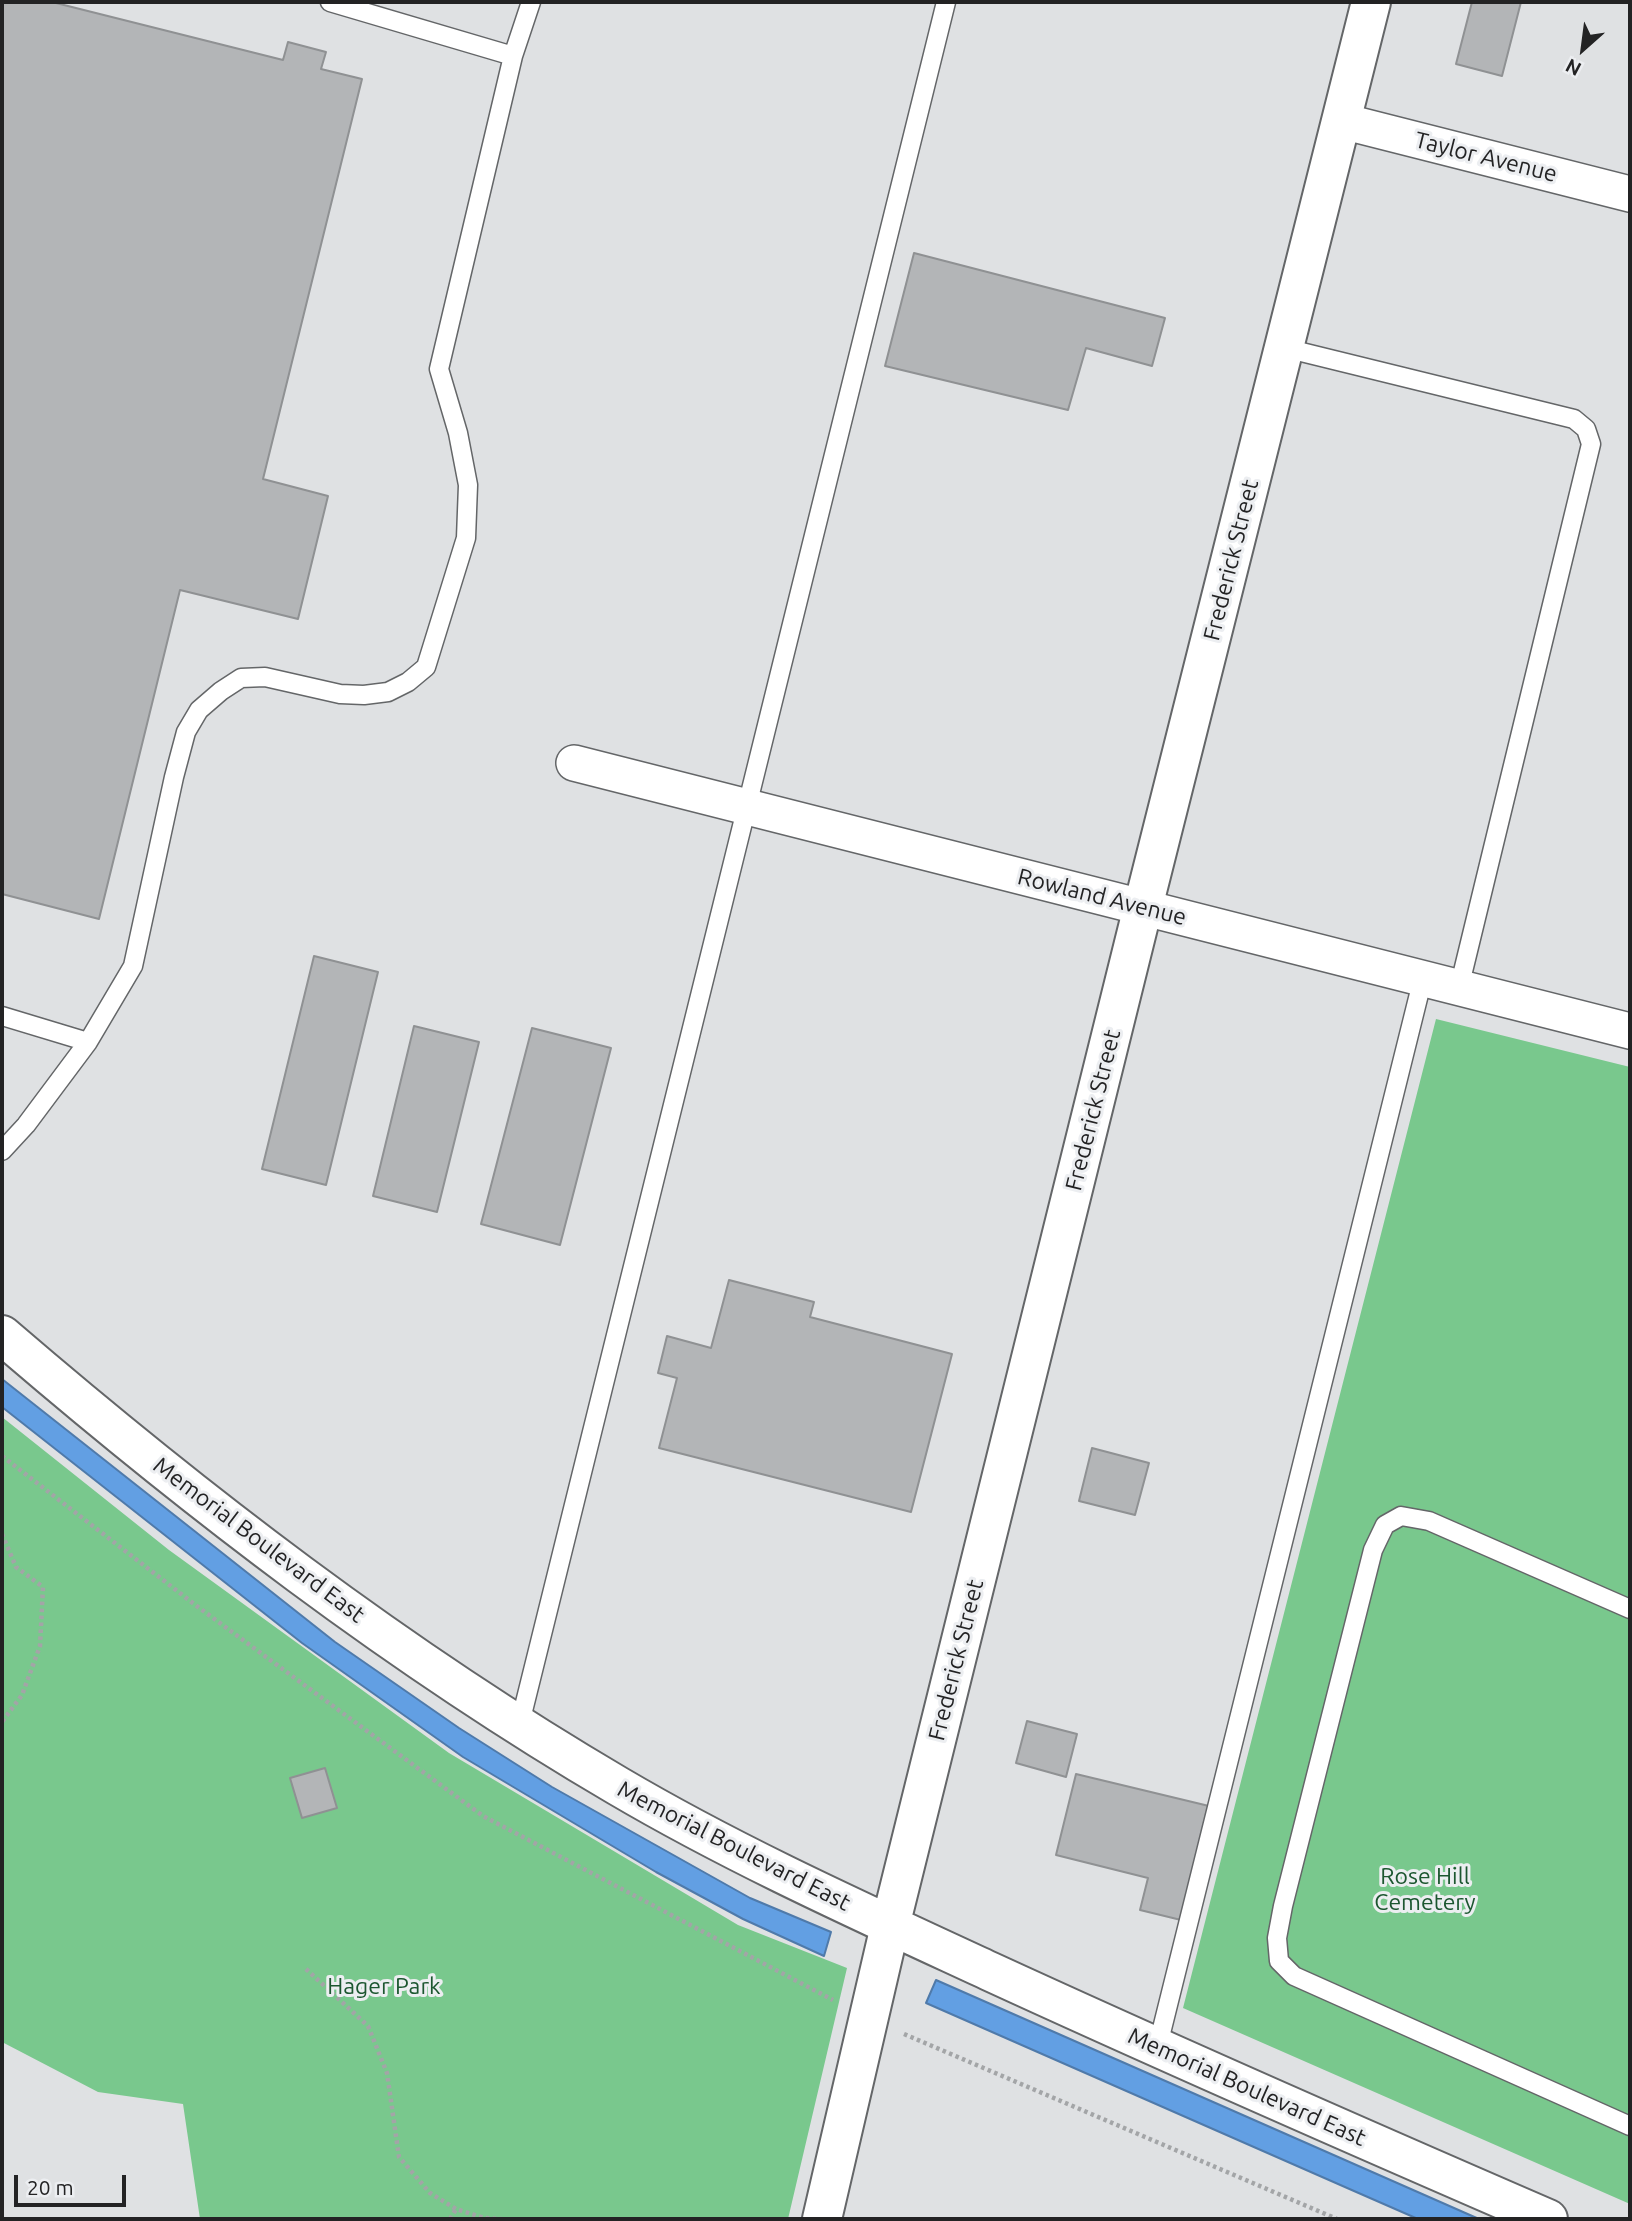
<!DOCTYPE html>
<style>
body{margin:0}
#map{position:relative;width:1632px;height:2221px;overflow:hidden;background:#dfe1e3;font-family:Ubuntu,sans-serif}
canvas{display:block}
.frame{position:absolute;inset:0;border:4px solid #232324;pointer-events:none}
.north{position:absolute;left:1548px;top:14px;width:70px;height:70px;-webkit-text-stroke:5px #eceef1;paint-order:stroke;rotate:208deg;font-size:19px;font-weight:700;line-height:28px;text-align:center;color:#232324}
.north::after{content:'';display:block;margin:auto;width:24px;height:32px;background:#232324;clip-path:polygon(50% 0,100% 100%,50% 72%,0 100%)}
.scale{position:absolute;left:14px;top:2175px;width:112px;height:32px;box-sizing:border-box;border:4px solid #232324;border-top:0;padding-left:9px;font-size:21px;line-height:24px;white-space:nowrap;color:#232324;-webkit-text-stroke:5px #eceef1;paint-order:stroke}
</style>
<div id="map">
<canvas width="1632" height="2221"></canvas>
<div class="frame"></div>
<div class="north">N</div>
<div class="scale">20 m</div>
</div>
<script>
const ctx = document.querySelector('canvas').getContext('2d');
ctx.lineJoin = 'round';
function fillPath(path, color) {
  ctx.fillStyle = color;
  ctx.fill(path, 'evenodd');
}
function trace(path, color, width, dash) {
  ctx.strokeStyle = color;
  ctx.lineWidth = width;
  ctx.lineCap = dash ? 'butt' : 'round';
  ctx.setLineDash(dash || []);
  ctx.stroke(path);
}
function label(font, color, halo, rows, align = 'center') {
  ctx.font = font + ' Ubuntu,sans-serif';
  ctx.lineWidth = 6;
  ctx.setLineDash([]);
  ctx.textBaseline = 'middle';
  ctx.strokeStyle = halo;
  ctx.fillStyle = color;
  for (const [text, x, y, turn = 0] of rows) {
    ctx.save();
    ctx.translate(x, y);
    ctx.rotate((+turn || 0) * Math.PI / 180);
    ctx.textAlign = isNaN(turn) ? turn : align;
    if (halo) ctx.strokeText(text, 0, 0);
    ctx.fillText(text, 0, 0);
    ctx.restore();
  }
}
fillPath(new Path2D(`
 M1436 1019 1630 1067V2204L1183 2008Z
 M2 1417 169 1550 449 1753 738 1925 847 1968 788 2219H200L183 2104 98 2092 2 2042Z`), '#79c88d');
const water = new Path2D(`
 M2 1379 335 1642 459 1728 552 1787 750 1898 831 1932 824 1956 743 1919 656 1872 463 1757 302 1643 2 1407Z
 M936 1980 1479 2219H1418L1354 2191 926 2003Z`);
fillPath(water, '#629fe3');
trace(water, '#4f7aaa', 2);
const building = new Path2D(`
 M2 2H52L283 60 288 42 326 52 321 69 362 79 263 479 328 496 298 619 180 590 99 919 2 894Z
 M1472 2H1521L1502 76 1456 64Z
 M914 253 1165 318 1152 366 1086 348 1068 410 885 366Z
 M314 956 378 972 326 1185 262 1169Z
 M414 1026 479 1042 437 1212 373 1196Z
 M532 1028 611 1048 560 1245 481 1224Z
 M729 1280 814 1302 810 1317 952 1354 911 1512 659 1448 677 1378 658 1373 667 1336 711 1348Z
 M1092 1448 1149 1463 1135 1515 1079 1501Z
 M1027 1721 1077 1734 1066 1777 1016 1763Z
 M325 1768 337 1808 302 1818 290 1778Z
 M1076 1774 1209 1806 1181 1920 1140 1910 1148 1878 1056 1855Z`);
fillPath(building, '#b3b5b7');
trace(building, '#8f9193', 2);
const lane = new Path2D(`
 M330 2 513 56
 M1285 348 1574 419 1586 429 1591 444 1459 988
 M2 1016 88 1042
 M2 1151 26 1125 88 1042 133 966 174 777 186 732 199 710 221 691 241 678 265 677 340 694 364 695 388 692 408 682 426 667 466 538 468 485 458 433 439 369 513 56 531 2
 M1630 1609 1429 1521 1401 1516 1385 1525 1373 1550 1283 1906 1277 1938 1279 1961 1294 1976 1630 2126
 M519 1727 946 2
 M1157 2049 1423 978`);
const street = new Path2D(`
 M1342 121 1630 194
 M574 763 1630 1031`);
const secondary = new Path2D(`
 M2 1335C195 1501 398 1657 618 1786 737 1856 864 1913 989 1971 1174 2056 1361 2138 1548 2219
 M822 2219 890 1926 1143 907 1371 2`);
trace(lane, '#646668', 21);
trace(street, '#646668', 38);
trace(secondary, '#646668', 42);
trace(new Path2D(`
 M2 1456 198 1607 483 1816 833 2000
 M2 1534 16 1567 43 1587 40 1646 22 1695 2 1722
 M306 1969 368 2026 387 2073 399 2157 430 2193 456 2209 484 2218 502 2219
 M904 2034 1337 2219
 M450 2219 456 2209`), '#a3a5a7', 4.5, [3.5, 3.5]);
trace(lane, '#fff', 18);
trace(street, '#fff', 35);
trace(secondary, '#fff', 38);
label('23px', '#232324', '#eceef1', [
 ["Taylor Avenue",1486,157,14],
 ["Frederick Street",1231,560,-76],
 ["Rowland Avenue",1102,897,14],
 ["Frederick Street",1093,1110,-76],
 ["Memorial Boulevard East",259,1540,37],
 ["Frederick Street",956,1660,-76],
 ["Memorial Boulevard East",734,1846,27],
 ["Memorial Boulevard East",1247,2087,24]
]);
label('23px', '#1c5730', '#eceef1', [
 ["Rose Hill",1425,1876],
 ["Cemetery",1425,1902],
 ["Hager Park",384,1986]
]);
</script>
